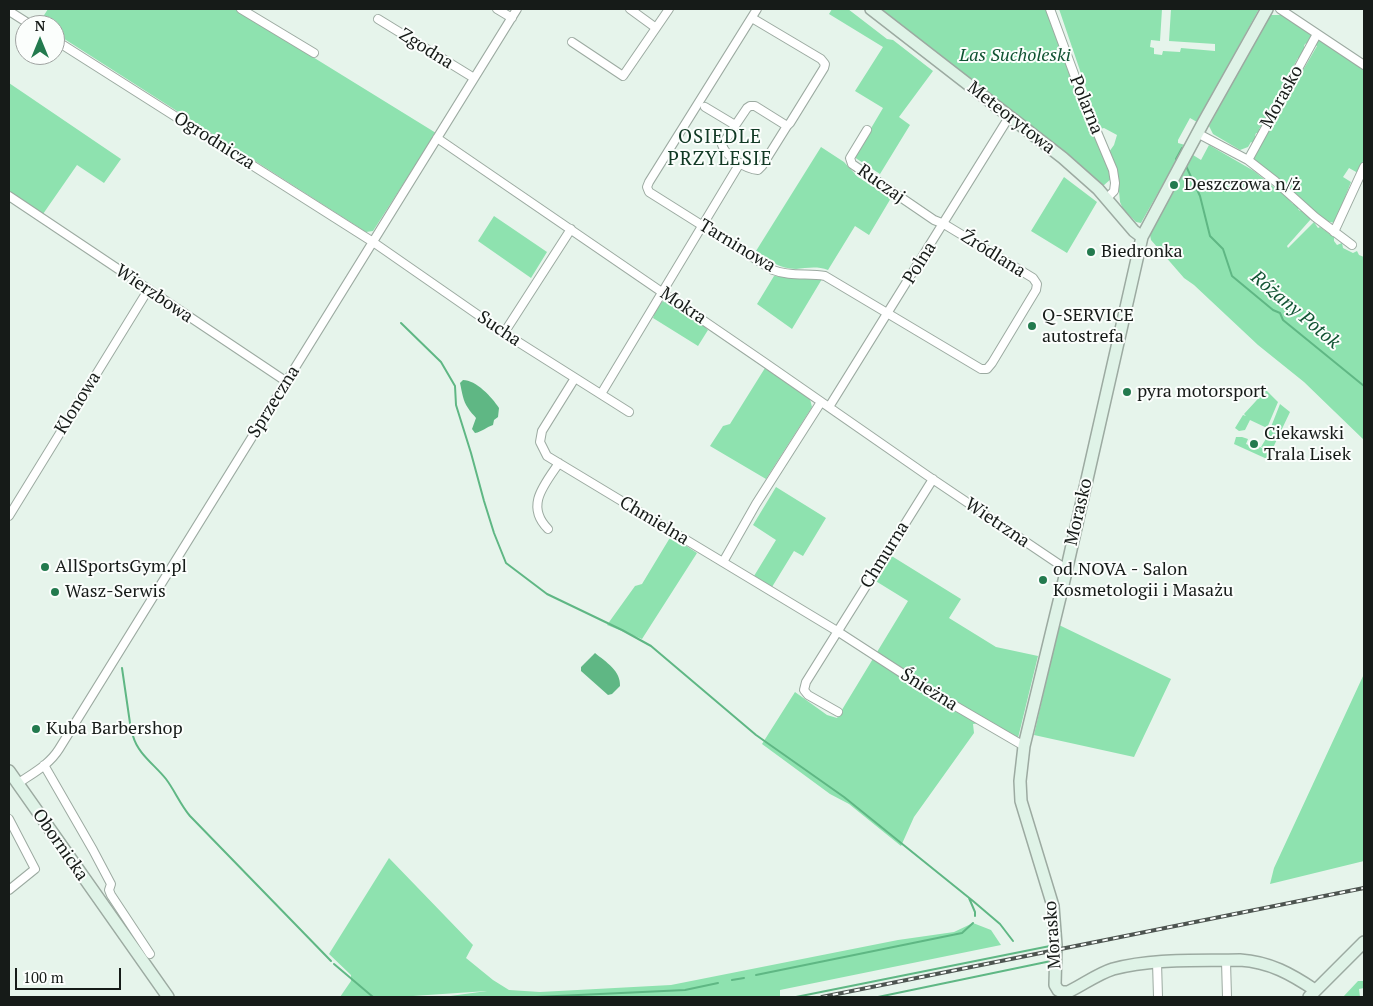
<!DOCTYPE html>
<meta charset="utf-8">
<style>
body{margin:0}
#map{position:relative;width:1373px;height:1006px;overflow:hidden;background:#e6f4eb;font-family:"PT Serif",serif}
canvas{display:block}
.frame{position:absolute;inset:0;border:10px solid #161b18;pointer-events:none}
.north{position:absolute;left:15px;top:15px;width:50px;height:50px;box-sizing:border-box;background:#fbfefc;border:1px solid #9fa3a1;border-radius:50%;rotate:0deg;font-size:14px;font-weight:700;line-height:20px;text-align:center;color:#161b18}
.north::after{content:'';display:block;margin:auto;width:18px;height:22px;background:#237a4e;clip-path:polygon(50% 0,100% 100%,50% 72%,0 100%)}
.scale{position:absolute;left:15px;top:968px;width:106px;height:22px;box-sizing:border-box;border:2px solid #161b18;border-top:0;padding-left:6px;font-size:15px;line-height:18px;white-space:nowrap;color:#161b18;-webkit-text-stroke:4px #fbfefc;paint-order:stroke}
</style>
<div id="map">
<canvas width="1373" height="1006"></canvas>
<div class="frame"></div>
<div class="north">N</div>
<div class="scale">100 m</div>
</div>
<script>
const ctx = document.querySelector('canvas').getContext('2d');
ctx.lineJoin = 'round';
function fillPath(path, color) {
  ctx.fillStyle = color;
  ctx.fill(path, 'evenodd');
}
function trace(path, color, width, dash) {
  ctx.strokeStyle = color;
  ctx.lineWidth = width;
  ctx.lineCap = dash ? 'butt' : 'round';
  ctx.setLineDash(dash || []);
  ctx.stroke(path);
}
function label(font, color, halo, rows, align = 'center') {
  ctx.font = font + ' "PT Serif",serif';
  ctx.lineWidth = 4;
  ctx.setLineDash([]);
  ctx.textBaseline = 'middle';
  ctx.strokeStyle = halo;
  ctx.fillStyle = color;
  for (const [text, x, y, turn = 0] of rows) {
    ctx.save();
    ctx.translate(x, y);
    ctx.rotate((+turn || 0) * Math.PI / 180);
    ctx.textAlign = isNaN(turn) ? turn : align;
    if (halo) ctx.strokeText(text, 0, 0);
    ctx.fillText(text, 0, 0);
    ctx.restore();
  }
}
fillPath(new Path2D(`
 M48 9H235L436 133 373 231 366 232 55 33V25H42L39 23Z
 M832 9H848L887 39 893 40 933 71 899 117 910 125 880 174 854 157 883 108 855 91 883 47 829 14Z
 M880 9H1049L1082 102 1112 178 1103 186 1088 172 937 57Z
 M1059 9H1162L1160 41 1151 40 1150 47 1154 48V54L1162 55 1163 51 1180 52 1181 48 1215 51V44L1169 41 1171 9H1259L1197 122 1190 118 1178 140V143L1185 145 1141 223 1136 222 1123 209 1120 202 1118 180 1109 152 1114 145 1117 135 1104 128 1100 129Z
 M1270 15H1281L1313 36 1309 42 1305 44 1304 46 1305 49 1300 59 1298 58 1266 115V120L1259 129 1260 130 1258 133H1256L1255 136 1256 137 1253 143 1251 142 1248 147 1240 150 1213 134 1209 126Z
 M1318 39H1321L1364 68V159L1358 173 1349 168 1343 177 1351 182 1335 223 1325 221 1254 159V156L1279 108H1281L1317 46 1314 44Z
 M9 83 121 159 104 183 77 165 43 214 38 213 9 193Z
 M1209 145 1254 171 1276 189 1278 188 1290 199 1289 200 1293 204 1294 203 1299 208 1298 209 1300 211 1301 210 1311 219 1287 246 1288 248 1314 222 1318 228 1320 227 1334 237V241L1337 245 1342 243 1343 248 1353 253 1357 251 1359 255 1364 257V380H1363L1364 381V440L1304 382 1258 345 1194 285 1184 278 1151 240 1150 235 1152 225 1184 164 1189 162 1193 155 1201 160Z
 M821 147 844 162 858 177 891 198 869 235 855 226 828 270C817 266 807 268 796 269 780 269 768 260 756 251Z
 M1064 177 1097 202 1067 253 1031 231Z
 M494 216 547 252 531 278 478 241Z
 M774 276 822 279 792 329 757 304Z
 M663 301C675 300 699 321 708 330L698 346 653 318 656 309Z
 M765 368 810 399 812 407 766 479 710 446 723 426 730 424Z
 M1266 390 1278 402 1267 428 1250 420 1245 430 1239 431 1235 428 1243 415 1246 416 1244 414Z
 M1280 404 1290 412 1271 452 1261 447 1267 437Z
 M1236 437H1242L1248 439 1246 444 1258 449 1260 447 1271 453 1267 459 1234 444Z
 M776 487 826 518 803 556 794 551 772 587 754 576 776 540 753 525Z
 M671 536 697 553 642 639 607 625 635 586 642 584Z
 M890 555 961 599 949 618 996 647 1038 656 1018 738 987 722 973 724 974 733 914 817 901 846 849 804 830 794 762 744 795 692 827 715 837 718 908 601 874 580Z
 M1059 625 1171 679 1134 757 1034 735Z
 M1364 674V861L1270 884 1274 868Z
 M389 858 473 945 466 958 493 980 509 990 540 992 671 985 898 940 954 932 973 923 991 930 1001 945 780 990V996L776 997H443L487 991 413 996 414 997H340L351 981V975L329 954Z
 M1358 981H1364V988L1359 989 1360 997H1343Z`), '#8ee2af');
fillPath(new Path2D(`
 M463 380C476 380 492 397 499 408L498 417 494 420 493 425C486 427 482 432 475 433L472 429 476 418C474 415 470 412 468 408 463 401 462 392 460 383Z
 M595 653C606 662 621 671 620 686L612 694 608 695 581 671V667Z`), '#5fb784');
trace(new Path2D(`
 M1176 159 1182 148
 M1186 166 1200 196 1210 236 1223 249 1232 276 1273 310 1280 313 1283 320 1364 386
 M401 323 441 362 455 386 456 405 471 453 484 501 494 533 506 563 547 594 622 630 651 646 756 735 844 797 973 901 1000 924 1013 941
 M122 668 131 730
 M133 736C138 754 155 765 166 779 175 791 180 804 190 816L331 961
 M969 898 975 912V916
 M334 964 373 997
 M756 975 962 933 973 923
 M732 980 744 978
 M536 997 685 990 718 983
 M796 997 1050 946
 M878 997 1051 961`), '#5fb784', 2);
const street = new Path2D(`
 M241 9 314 53
 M497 9 512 18
 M630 9 656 28
 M757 9 649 182 647 187 649 192 773 270C790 277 808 273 825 276L981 369H987L992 363 1036 290 1037 284 1033 278 944 224 934 220 852 164 850 158 867 130
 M1050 9 1084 101 1113 170 1115 183 1114 191 1106 199
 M1280 9 1364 65
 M9 11 31 25
 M752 18 821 59 825 64 824 68 790 123 787 126
 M378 19 474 78
 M55 40 373 242 504 333 629 412
 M572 42 623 76 669 9
 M750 106H755L787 126 762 166 758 170C746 169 726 157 722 145L747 108Z
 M705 107 735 125
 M1197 133 1248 160 1275 181 1315 217 1352 245
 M437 138 764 362 928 476 1066 569
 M1248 160 1317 34
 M9 196 287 382
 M1334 232 1364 167
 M504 333 571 229
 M575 378 542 431 540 442 547 456 837 631 928 690 1024 746
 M601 394 740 163
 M829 407 1009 117
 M9 516 148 290
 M548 529C525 506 544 485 559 463
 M723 562 756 504 821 402
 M838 712 808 695 804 690 806 682 933 479
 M44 765 93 850 111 884 109 890 111 895 150 954
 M17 784C33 773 49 765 59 749L517 9
 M9 819 35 869 9 890
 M1226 961 1227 997
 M1157 962 1158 997`);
const secondary = new Path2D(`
 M871 9 1063 158 1098 189 1134 231 1142 237
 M9 771 168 997
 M1058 990 1055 985 1056 945 1053 906 1021 801 1020 781 1024 746 1063 585 1142 237 1203 123 1267 9
 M1058 990 1062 992H1068C1083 985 1097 974 1113 969 1154 958 1198 961 1240 960 1270 962 1291 974 1315 990
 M1309 997 1364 942`);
trace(street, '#9caaa1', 10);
trace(secondary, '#9caaa1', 14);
trace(street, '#fff', 8);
trace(secondary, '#dff3e7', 11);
const rail = new Path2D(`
 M822 997 1364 888`);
trace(rail, '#4d5450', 4);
trace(rail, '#fbfefc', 2, [5.5]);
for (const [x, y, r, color] of [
 [1174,185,5,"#237a4e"],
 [1091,252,5,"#237a4e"],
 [1032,326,5,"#237a4e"],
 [1127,392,5,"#237a4e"],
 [1254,444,5,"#237a4e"],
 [45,567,5,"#237a4e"],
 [1043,580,5,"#237a4e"],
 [55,592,5,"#237a4e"],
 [36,729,5,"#237a4e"]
]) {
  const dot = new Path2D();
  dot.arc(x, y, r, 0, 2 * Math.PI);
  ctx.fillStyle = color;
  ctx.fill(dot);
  trace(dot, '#fbfefc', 2);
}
label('18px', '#161b18', '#fbfefc', [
 ["Zgodna",426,49,32],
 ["Morasko",1282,97,-61],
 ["Polarna",1086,105,68],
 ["Meteorytowa",1011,118,38],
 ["Ogrodnicza",214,141,32],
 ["Ruczaj",881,184,35],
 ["Tarninowa",737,246,31],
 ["Źródlana",993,254,32],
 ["Polna",920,263,-58],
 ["Wierzbowa",154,294,34],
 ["Mokra",683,306,34],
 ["Sucha",499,329,34],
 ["Sprzeczna",274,402,-58],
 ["Klonowa",78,403,-58],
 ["Morasko",1079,512,-77],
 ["Chmielna",654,521,31],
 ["Wietrzna",997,523,34],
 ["Chmurna",885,555,-58],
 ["Śnieżna",929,690,32],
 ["Obornicka",60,845,55],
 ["Morasko",1053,935,-94]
]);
label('italic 18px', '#105332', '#fbfefc', [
 ["Las Sucholeski",1015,56]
]);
label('18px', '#161b18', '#fbfefc', [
 ["Deszczowa n/ż",1184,185],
 ["Biedronka",1101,252],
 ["Q-SERVICE",1042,316],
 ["autostrefa",1042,337],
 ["pyra motorsport",1137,392],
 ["Ciekawski",1264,434],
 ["Trala Lisek",1264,455],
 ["AllSportsGym.pl",55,567],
 ["od.NOVA - Salon",1053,570],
 ["Kosmetologii i Masażu",1053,591],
 ["Wasz-Serwis",65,592],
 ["Kuba Barbershop",46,729]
], 'left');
ctx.letterSpacing = '1px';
label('19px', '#113924', '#fbfefc', [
 ["OSIEDLE",720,138],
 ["PRZYLESIE",720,160]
]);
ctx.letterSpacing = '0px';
label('italic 19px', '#115433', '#fbfefc', [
 ["Różany Potok",1295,310,40]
]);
</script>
